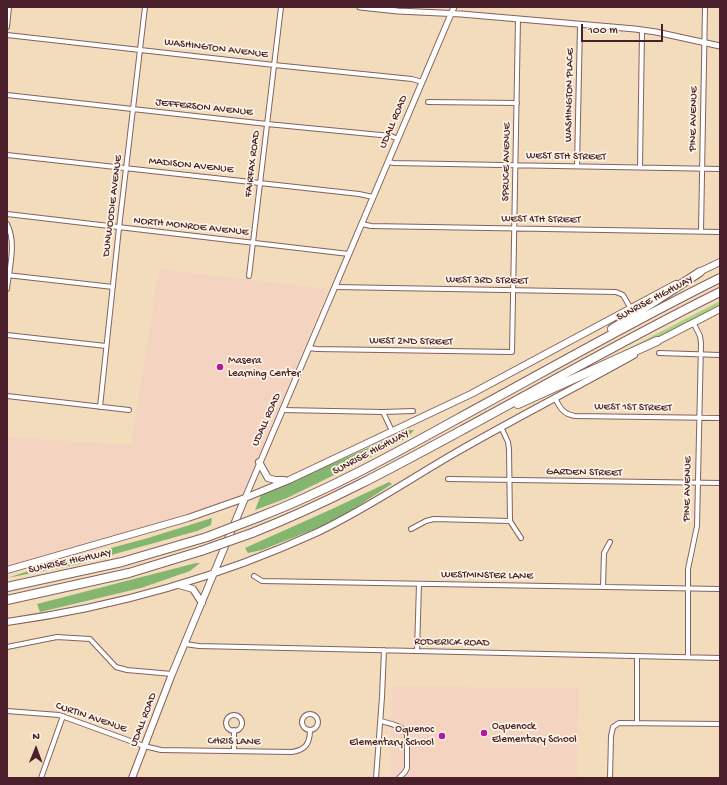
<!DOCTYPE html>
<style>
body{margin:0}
#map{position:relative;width:727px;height:785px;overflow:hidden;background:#f2dcbc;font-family:"Gochi Hand",sans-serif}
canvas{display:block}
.frame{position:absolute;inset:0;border:8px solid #4a1f2b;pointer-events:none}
.north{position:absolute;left:16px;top:729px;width:40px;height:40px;-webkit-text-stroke:3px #fcf5e5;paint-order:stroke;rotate:1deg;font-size:11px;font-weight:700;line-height:16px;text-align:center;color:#4a1f2b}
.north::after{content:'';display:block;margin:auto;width:14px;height:18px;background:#4a1f2b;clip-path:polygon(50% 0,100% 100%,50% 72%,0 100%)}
.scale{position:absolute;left:581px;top:24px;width:82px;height:18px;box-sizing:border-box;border:2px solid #4a1f2b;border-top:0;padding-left:5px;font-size:12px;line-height:14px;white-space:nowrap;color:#4a1f2b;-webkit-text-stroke:3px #fcf5e5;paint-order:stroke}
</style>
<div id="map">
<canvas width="727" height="785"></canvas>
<div class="frame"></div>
<div class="north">N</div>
<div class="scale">100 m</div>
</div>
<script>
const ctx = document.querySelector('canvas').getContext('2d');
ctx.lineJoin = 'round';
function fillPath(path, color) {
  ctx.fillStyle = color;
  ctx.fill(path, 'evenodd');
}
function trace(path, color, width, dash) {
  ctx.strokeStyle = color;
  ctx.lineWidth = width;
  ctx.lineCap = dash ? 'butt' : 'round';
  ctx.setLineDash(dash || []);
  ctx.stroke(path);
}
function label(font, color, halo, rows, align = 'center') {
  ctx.font = font + ' "Gochi Hand",sans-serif';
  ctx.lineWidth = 3.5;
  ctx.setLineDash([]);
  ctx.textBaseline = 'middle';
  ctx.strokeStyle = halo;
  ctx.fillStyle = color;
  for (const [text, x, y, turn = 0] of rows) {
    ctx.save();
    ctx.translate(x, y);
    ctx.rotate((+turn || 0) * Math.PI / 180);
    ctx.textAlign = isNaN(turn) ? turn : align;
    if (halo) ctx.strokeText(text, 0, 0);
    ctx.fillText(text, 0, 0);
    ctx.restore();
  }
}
fillPath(new Path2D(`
 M159 269 328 289 256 463 238 501 7 569V437L131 445Z
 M392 686 579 689 577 778H390Z`), '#f4d3c0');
fillPath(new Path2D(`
 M720 301V307L636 349 611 360 614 356Z`), '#a6d482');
fillPath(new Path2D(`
 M409 430H414L408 437 367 459 287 498 255 510 261 495Z
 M389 482 392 484 335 521 262 550 248 553 245 548 332 509Z
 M212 518 211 525 197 531 79 564 7 578 41 567 148 538Z
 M196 563H200L190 571 141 588 40 612 37 604Z`), '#84b670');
const minor = new Path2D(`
 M7 27 9 7
 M7 35 274 65 412 79 422 82
 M7 95 267 124 391 136 398 139
 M428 102 517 103
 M7 155 359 194 373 197
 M388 162 394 163 720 169
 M577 166 580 25
 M640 167 642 30
 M7 214 349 254
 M7 224C17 243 9 269 7 289
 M362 224 371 226 720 232
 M701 231 705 7
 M7 275 113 287
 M249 276 281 7
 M335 287 616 292 623 295 630 307
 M7 335 106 346
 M309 348 317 349 512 352 518 19
 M659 353 720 355
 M7 396 129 410
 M555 398C560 408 563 414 575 416L720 418
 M100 407 119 228 145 7
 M282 410 383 412 413 411
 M383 412 392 431
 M501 427 508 442 509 449 510 521
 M448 479 720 483
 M510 521 521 538
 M411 529 426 521 434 519 510 521
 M254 576 262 581 720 589
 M603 587 604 553 610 542
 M185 644 199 646 720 658
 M7 647 57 637 90 639 116 667 127 670 172 674
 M417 651 419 584
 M688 657V569L697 526 701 343 700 336 693 322
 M7 711 59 715 144 746 161 750 292 752C305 750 310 744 310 730
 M302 722a8 8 0 1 1 16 0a8 8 0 1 1-16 0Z
 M226 723a8 8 0 1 1 16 0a8 8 0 1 1-16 0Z
 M381 721C390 724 402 725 407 734V768L405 772 399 778
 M637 723V656
 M234 751V730
 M41 778 63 716
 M376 778 382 697 384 650
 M610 778 611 736 613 727 619 723 720 724`);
const tertiary = new Path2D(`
 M360 7 398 11 461 14 635 29 656 32 720 46
 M245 498 454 7`);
const secondary = new Path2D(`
 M697 273 720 262
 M654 343 720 309
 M259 462 268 478 275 480H284
 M7 570 188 518 245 498 289 480 471 394 676 284
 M179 585 193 589 202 603
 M7 622C114 607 220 577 318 532 366 509 410 479 455 453 514 419 575 388 634 355
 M132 778 172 674 245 498`);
const motorway = new Path2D(`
 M612 329 700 272
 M518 404 657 341
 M259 517C329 490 394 454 459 418 546 371 631 322 720 278
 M252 533C326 504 394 467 464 429 549 383 633 335 720 292
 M7 587 122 562 207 537
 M7 600 129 573 201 551`);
trace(minor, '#85615e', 6);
trace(tertiary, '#85615e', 7);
trace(secondary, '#85615e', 8);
trace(motorway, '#85615e', 10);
trace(minor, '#fff', 4);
trace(tertiary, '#fff', 5);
trace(secondary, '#fff', 6);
trace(motorway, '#fff', 8);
const motorwayBridge = new Path2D(`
 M207 537 259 517
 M201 551 252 533`);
trace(motorwayBridge, '#85615e', 10, []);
trace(motorwayBridge, '#fff', 8);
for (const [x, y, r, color] of [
 [220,367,4,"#b5179e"],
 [484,733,4,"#b5179e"],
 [442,736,4,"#b5179e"]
]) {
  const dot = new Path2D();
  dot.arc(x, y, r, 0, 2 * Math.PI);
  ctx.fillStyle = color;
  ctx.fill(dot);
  trace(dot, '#fcf5e5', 1.5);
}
label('11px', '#4a1f2b', '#fcf5e5', [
 ["WASHINGTON AVENUE",216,49,7],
 ["WASHINGTON PLACE",570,95,-89],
 ["JEFFERSON AVENUE",204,108,6],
 ["PINE AVENUE",694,119,-89],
 ["UDALL ROAD",394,122,-67],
 ["WEST 5TH STREET",566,157,1],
 ["SPRUCE AVENUE",507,162,-89],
 ["FAIRFAX ROAD",253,164,-83],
 ["MADISON AVENUE",191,166,6],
 ["DUNWOODIE AVENUE",113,206,-83],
 ["WEST 4TH STREET",541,220,1],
 ["NORTH MONROE AVENUE",191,227,6],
 ["WEST 3RD STREET",487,281,1],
 ["SUNRISE HIGHWAY",655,299,-28],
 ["WEST 2ND STREET",411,342,1],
 ["WEST 1ST STREET",633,408,1],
 ["UDALL ROAD",267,420,-66],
 ["SUNRISE HIGHWAY",371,453,-28],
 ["GARDEN STREET",584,473,1],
 ["PINE AVENUE",688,489,-89],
 ["SUNRISE HIGHWAY",70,562,-12],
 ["WESTMINSTER LANE",487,576,1],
 ["RODERICK ROAD",452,643,1],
 ["CURTIN AVENUE",91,718,19],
 ["UDALL ROAD",144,720,-69],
 ["CHRIS LANE",234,742,1]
]);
label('11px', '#4a1f2b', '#fcf5e5', [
 ["Masera",228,361],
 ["Learning Center",228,374],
 ["Oquenock",492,727],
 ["Elementary School",492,740],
 ["Oquenoc",434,730,"right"],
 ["Elementary School",434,743,"right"]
], 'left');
</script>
